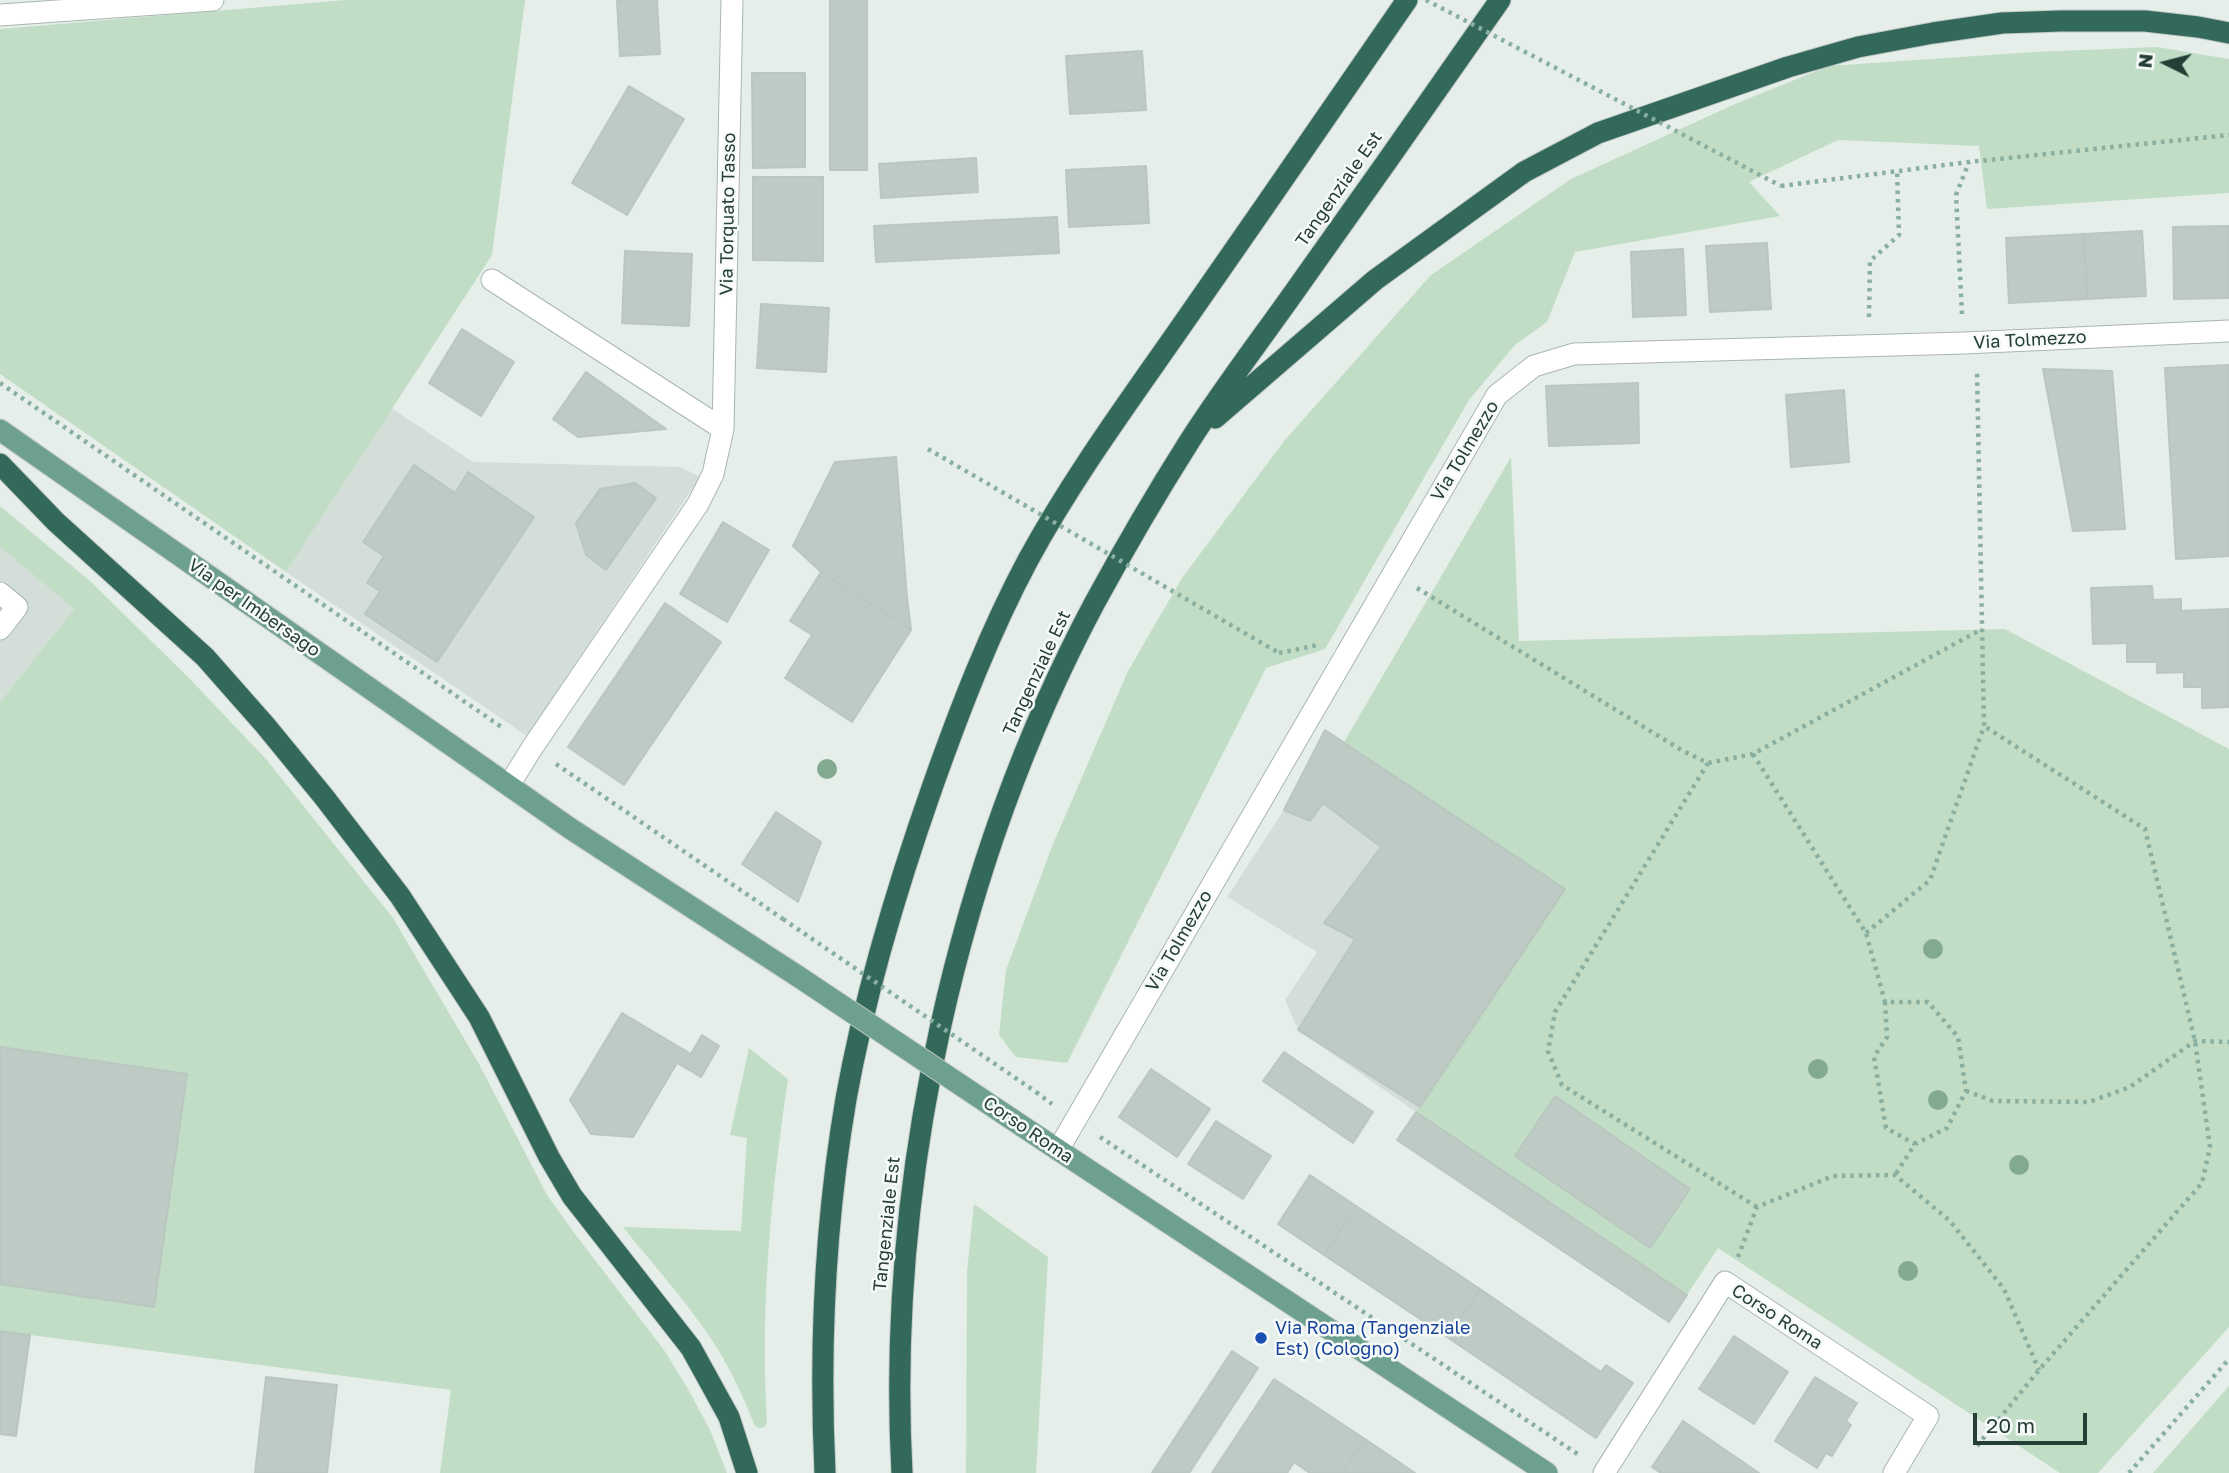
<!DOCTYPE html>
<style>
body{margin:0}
#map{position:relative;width:2229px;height:1473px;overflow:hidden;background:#e6eeea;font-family:"Golos Text",sans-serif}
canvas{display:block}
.north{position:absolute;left:2131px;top:28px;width:70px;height:70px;-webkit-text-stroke:5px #f6faf8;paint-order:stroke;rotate:276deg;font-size:19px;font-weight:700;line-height:28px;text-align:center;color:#263f36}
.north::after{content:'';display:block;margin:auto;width:24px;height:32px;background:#263f36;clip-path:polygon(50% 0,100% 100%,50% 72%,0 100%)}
.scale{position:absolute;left:1973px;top:1413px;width:114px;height:32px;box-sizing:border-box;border:4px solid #263f36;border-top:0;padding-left:9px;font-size:21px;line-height:24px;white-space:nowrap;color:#263f36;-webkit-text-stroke:5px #f6faf8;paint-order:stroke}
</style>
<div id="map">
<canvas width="2229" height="1473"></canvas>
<div class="north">N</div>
<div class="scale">20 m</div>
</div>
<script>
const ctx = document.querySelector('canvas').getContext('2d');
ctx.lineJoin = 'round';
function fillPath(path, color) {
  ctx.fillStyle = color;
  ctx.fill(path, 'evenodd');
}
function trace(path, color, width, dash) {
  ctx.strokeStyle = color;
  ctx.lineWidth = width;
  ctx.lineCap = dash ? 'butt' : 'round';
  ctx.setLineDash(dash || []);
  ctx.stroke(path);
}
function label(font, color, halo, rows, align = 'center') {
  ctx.font = font + ' "Golos Text",sans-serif';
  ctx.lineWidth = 5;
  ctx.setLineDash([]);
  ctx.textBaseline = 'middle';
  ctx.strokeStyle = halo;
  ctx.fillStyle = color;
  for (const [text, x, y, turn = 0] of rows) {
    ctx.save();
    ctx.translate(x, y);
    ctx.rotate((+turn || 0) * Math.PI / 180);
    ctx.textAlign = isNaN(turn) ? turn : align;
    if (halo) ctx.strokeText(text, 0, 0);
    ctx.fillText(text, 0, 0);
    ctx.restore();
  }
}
fillPath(new Path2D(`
 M391 408 473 462 681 467 700 477 527 736 286 572Z
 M0 547 74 609 0 702Z
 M1325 730 1565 889 1416 1112 1298 1030 1285 1000 1317 952 1227 897 1284 810Z`), '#d4ded8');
fillPath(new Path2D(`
 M346 0H525L492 255 286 572 0 374V29Z
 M2157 47 2229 59V193L1987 209 1979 146 1838 140 1749 182 1780 216 1575 252 1547 322 1515 345 1469 400 1325 649 1266 668 1067 1063 1016 1057 999 1035 1006 970 1053 844 1128 671 1182 578 1285 440 1431 275 1571 179 1735 104 1829 66 2034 52Z
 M1511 457 1519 641 2005 629 2229 749V1327L2098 1473H2060L1718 1248 1687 1295 1416 1112 1565 889 1344 742ZM1555 1097 1690 1189 1650 1248 1515 1156Z
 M0 506 90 581 188 677 266 759 393 918 479 1064 547 1195 575 1234 664 1350 688 1389 710 1430 727 1473H440L451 1390 0 1331V702L74 609 0 547Z
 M749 1048 788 1079C771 1193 760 1307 767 1422L765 1427 760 1428 755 1426C744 1399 732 1372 717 1348 690 1305 654 1266 623 1227L741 1231 747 1138 730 1135Z
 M974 1204 1048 1257 1036 1473H966L967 1272Z
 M2229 1386V1473H2153Z`), '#c1ddc6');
const building = new Path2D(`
 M617 0H657L660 54 620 56Z
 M830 0H867V170H830Z
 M1142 51 1146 110 1070 114 1066 56Z
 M752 73H805V167L753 168Z
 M629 86 684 119 627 215 572 183Z
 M976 158 978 192 881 198 879 164Z
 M1146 166 1149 223 1069 227 1066 170Z
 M753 177H823V261L753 260Z
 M1057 217 1059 253 876 262 874 226Z
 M2229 226V298L2174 299 2173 227Z
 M2142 231 2146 296 2087 299 2084 234Z
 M2084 234 2087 299 2009 303 2006 238Z
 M1767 243 1771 309 1710 312 1706 246Z
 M1683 249 1686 315 1633 317 1631 252Z
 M625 251 692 254 689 326 622 323Z
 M761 304 829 308 826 372 757 368Z
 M462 329 514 362 481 416 429 383Z
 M2229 365V556L2176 559 2165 368Z
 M2043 369 2112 371 2125 529 2073 531Z
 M586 372 666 429 578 437 553 419Z
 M1638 383 1639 443 1549 446 1546 386Z
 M1844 390 1849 462 1791 467 1786 395Z
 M896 457 907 598 911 630 821 572 793 546 835 462Z
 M414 465 455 493 468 472 534 517 437 662 365 614 380 591 367 583 384 556 363 542Z
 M635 483 656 498 606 570 586 555 576 523 600 489Z
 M723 522 769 550 727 622 680 594Z
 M821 572 911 630 852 722 785 678 812 635 790 621Z
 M2152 586 2153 600 2181 599V611L2229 609V707L2202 708V687H2184V672L2157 673V662H2127V643L2093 644 2091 588Z
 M665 603 721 642 624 785 568 747Z
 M1325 730 1565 889 1420 1107 1298 1030 1355 939 1324 923 1381 847 1323 803 1310 821 1284 810Z
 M776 812 821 842 798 902 742 864Z
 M622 1013 691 1054 702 1035 719 1046 701 1077 677 1063 633 1137 591 1134 570 1100Z
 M0 1047 187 1074 154 1307 0 1284Z
 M1284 1052 1373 1112 1353 1143 1263 1081Z
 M1151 1069 1210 1109 1177 1157 1119 1117Z
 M1555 1096 1690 1189 1650 1248 1515 1156Z
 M1416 1112 1687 1295 1669 1322 1397 1140Z
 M1216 1121 1271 1156 1243 1199 1188 1164Z
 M1310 1175 1356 1206 1324 1255 1278 1224Z
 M1356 1206 1480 1289 1447 1337 1324 1255Z
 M1480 1289 1601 1372 1606 1365 1633 1383 1596 1438 1447 1337Z
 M0 1331 30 1335 16 1436 0 1434Z
 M1734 1336 1788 1372 1754 1424 1699 1389Z
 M1232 1351 1258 1368 1189 1473H1152Z
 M266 1377 337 1385 327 1473H255Z
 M1815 1377 1857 1403 1846 1421 1851 1425 1832 1456 1826 1453 1817 1468 1775 1441Z
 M1274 1379 1365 1439 1342 1473H1310L1294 1462 1287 1473H1212Z
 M1683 1421 1759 1473H1661L1652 1467Z
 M1365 1439 1415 1473H1342Z`);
fillPath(building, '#becbc5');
trace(building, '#b9c7c0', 2);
const minor = new Path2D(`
 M0 15 213 0
 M492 280 723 429
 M0 593 17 607 0 629
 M509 785 532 748 698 504 713 474 723 429 732 0
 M1058 1150 1497 395 1534 366 1574 354 1964 343 2229 331
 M1604 1473 1725 1282 1928 1416 1894 1473`);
const major = new Path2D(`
 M0 430 571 829 799 977
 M1022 1126 1547 1473`);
const highway = new Path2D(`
 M1215 418 1375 280 1524 172 1598 133 1788 67 1858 47 1933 33 2002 23 2061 21H2145L2198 27 2229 33
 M0 464 56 522 205 657 265 725 324 797 400 896 479 1017 549 1157 572 1196 691 1348 729 1417 747 1473
 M825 1473C819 1348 825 1222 846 1099 865 993 897 887 933 785 960 709 990 631 1028 560 1072 479 1127 404 1180 328 1256 219 1332 109 1407 0
 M902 1473C886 1182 957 862 1094 604 1124 549 1156 494 1189 442 1226 384 1268 330 1307 274 1372 183 1436 92 1500 0`);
trace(minor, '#a9b6b0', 23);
trace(major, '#c2c9c7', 23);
trace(highway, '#c2c9c7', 23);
trace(new Path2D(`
 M1781 186 1969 162 2229 135
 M1962 314 1956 195 1969 162
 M1869 317 1870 261 1899 235 1897 170
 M0 383 503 728
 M1417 588 1683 751 1708 763 1753 754 1982 629
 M1279 653 1318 645
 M1753 754 1866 933 1885 1002H1928L1958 1037 1966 1091 1947 1128 1915 1144 1895 1175
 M1708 763 1555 1012 1548 1051 1562 1085 1757 1207
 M556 764 783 919
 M1866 933 1930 880 1984 726 1977 371
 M1885 1002 1887 1037 1874 1057 1886 1128 1915 1144
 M1966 1091 1993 1101 2089 1102 2130 1087 2195 1041 2229 1042
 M1036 1092 1052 1104
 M1100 1137 1579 1455
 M1738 1257 1757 1207 1833 1176 1895 1175 1950 1221 2004 1289 2039 1370
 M1977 1446 2039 1370 2202 1183 2210 1147 2195 1041 2145 829 1984 726
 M2129 1473 2229 1359`), '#89afa0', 4.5, [3.5, 5]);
trace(minor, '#fff', 21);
trace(major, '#6ea08f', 21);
trace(highway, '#33695a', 21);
const majorBridge = new Path2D(`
 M799 977 1022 1126`);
trace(majorBridge, '#c2c9c7', 23, []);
trace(new Path2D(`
 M1426 0 1781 186
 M928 449 1279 653
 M783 919 1036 1092`), '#89afa0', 4.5, [3.5, 5]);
trace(majorBridge, '#6ea08f', 21);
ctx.fillStyle = '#83aa90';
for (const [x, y] of [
 [827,769],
 [1933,949],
 [1818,1069],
 [1938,1100],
 [2019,1165],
 [1908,1271]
]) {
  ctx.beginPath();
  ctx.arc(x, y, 10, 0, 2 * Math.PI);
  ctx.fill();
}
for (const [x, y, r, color] of [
 [1261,1338,7,"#1a4fb4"]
]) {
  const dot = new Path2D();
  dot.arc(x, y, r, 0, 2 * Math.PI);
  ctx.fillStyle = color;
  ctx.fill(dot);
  trace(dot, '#f6faf8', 2.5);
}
label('18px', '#263f36', '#f6faf8', [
 ["Tangenziale Est",1339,189,-55],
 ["Via Torquato Tasso",728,214,-89],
 ["Via Tolmezzo",2030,340,-3],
 ["Via Tolmezzo",1465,451,-59],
 ["Via per Imbersago",254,608,35],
 ["Tangenziale Est",1037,673,-65],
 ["Via Tolmezzo",1179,941,-60],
 ["Corso Roma",1028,1130,34],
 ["Tangenziale Est",887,1224,-84],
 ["Corso Roma",1777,1317,33]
]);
label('18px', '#164399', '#f6faf8', [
 ["Via Roma (Tangenziale",1275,1328],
 ["Est) (Cologno)",1275,1349]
], 'left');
</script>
